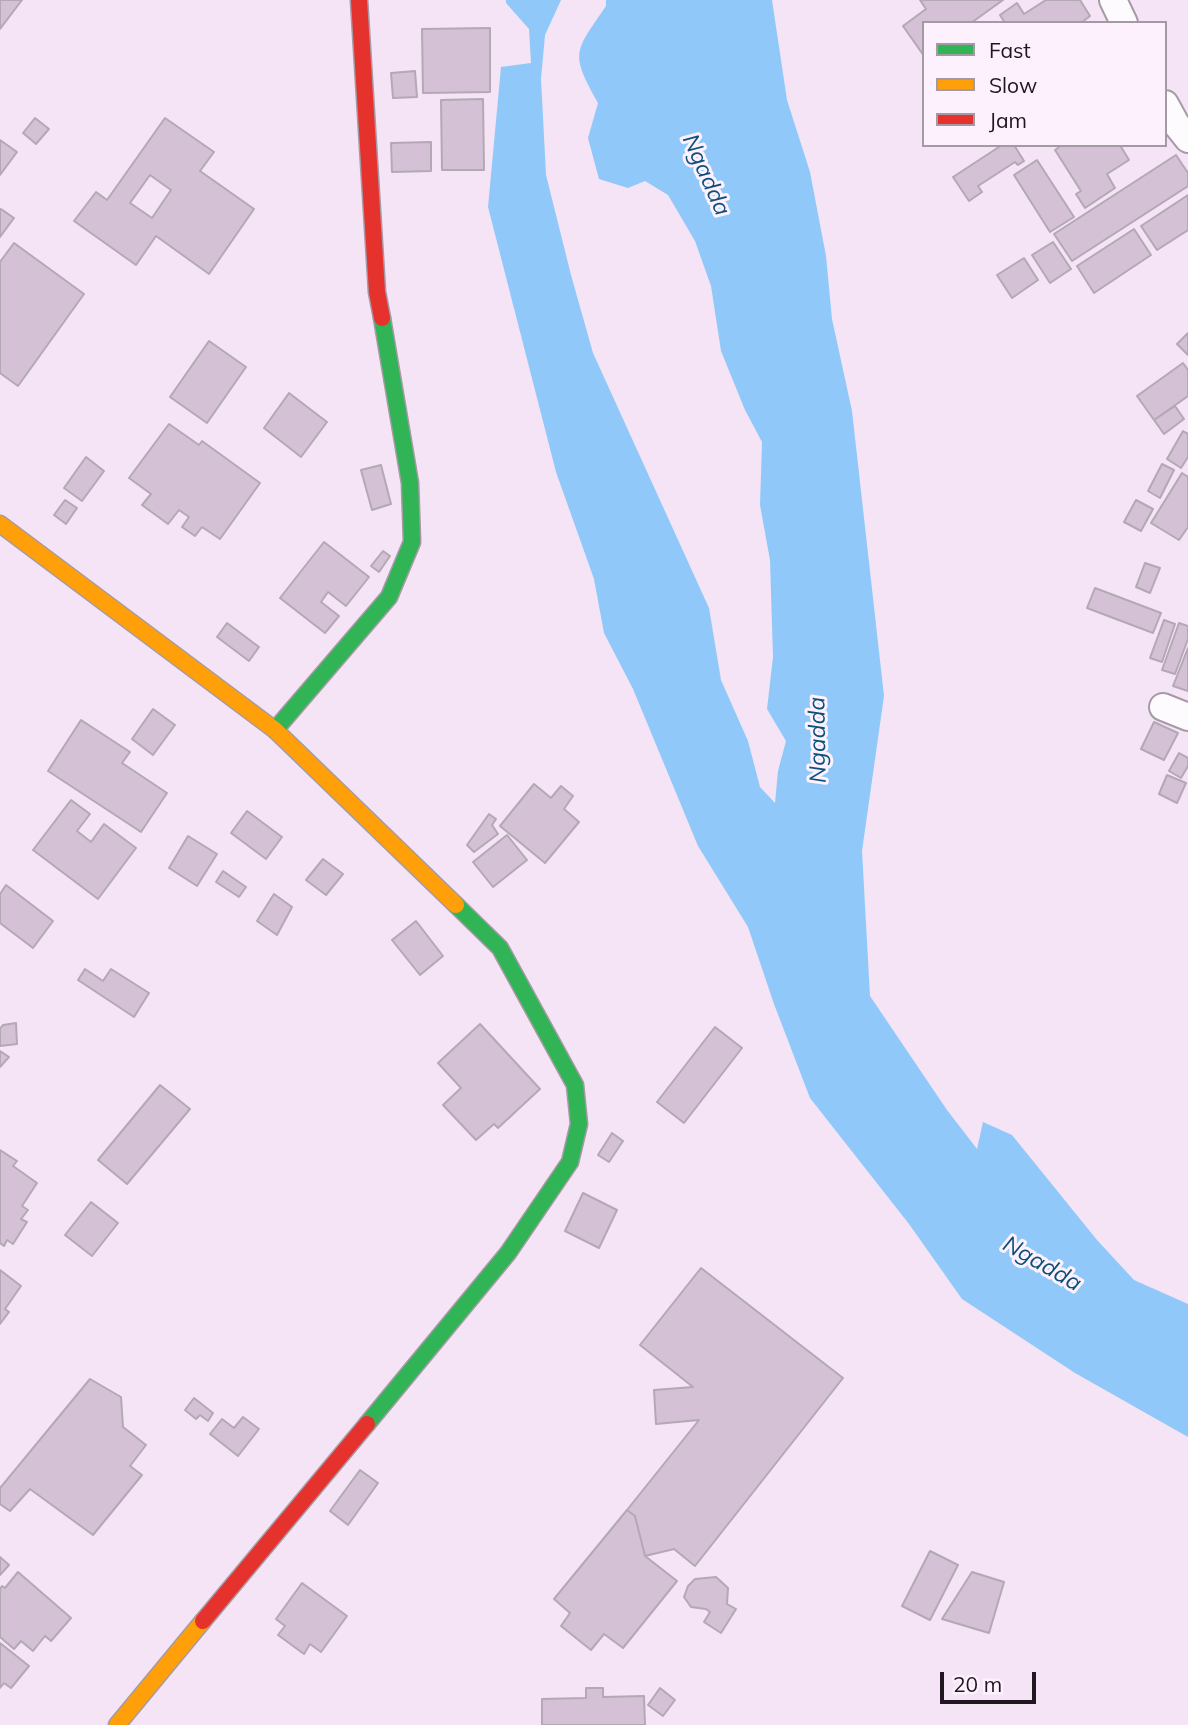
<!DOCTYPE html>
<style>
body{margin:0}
#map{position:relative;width:1188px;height:1725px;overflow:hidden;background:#f4e4f5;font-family:Mulish,sans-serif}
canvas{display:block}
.legend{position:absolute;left:922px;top:21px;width:245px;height:126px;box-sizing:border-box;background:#fdf1fd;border:2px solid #a599a5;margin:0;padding:9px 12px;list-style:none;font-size:21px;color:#201620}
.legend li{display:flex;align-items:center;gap:14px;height:35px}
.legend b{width:35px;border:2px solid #a599a5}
.scale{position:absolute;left:940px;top:1672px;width:96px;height:32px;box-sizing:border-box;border:4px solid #201620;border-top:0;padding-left:9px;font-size:21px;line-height:24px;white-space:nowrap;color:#201620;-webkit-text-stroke:5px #fdf1fd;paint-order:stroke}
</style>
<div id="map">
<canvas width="1188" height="1725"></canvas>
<ul class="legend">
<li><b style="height:9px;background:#30b455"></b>Fast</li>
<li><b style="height:9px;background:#ff9f0a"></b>Slow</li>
<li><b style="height:9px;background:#e5322d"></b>Jam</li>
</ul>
<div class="scale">20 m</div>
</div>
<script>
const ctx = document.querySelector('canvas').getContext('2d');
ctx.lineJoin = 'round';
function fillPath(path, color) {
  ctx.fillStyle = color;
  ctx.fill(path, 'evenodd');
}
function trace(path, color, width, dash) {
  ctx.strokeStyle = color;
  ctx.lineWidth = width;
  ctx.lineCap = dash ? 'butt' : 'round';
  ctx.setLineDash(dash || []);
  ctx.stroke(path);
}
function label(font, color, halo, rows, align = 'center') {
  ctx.font = font + ' Mulish,sans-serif';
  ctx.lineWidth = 6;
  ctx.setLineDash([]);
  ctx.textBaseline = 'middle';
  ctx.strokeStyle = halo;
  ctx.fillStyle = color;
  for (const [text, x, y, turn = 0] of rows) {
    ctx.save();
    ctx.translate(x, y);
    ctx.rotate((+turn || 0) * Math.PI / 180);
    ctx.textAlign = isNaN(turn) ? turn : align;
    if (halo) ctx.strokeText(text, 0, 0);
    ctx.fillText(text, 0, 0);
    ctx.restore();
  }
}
fillPath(new Path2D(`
 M506 0H561L545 35 541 79 546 175 571 275 593 353 709 608 721 680 748 741 760 787 775 803 778 771 786 741 767 709 773 657 770 560 760 505 762 442 745 410 721 351 711 286 695 241 668 195 645 181 628 188 599 179 588 138 598 103C570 52 574 53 606 6V0H772L787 100 810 172 826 256 832 319 852 411 884 696 862 851 870 996 947 1110 977 1149 983 1122 1012 1135 1097 1240 1134 1280 1188 1304V1437L1075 1373 962 1299 909 1224 810 1098 774 1004 748 927 698 846 633 689 604 633 594 579 556 472 488 207 501 67 531 63 529 29 506 3Z`), '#90c9f9');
const building = new Path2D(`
 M0 0H22L0 29Z
 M920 0H1003L971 23H924V56L903 26 926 9Z
 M1046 0H1080L1090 16 1081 23H1005L1000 15 1017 3 1024 14Z
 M490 28V92L423 93 422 29Z
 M415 71 417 97 393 98 391 73Z
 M483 99 484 170H442L441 100Z
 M35 118 49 129 36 144 23 133Z
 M165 118 214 152 200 171 254 209 209 274 156 236 136 265 74 221 96 192 107 200ZM150 175 171 190 152 218 130 203Z
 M0 140 17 152 0 175Z
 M431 142V171L392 172 391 143Z
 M1002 145H1014L1024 161 1018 165 1015 162 978 186 982 192 969 201 953 177Z
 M1062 145H1120L1129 160 1107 174 1115 188 1085 208 1076 194 1081 191 1055 150Z
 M1176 155 1188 173V186L1072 261 1054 234Z
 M1037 160 1074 217 1050 232 1014 175Z
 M1188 195V230L1157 250 1141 226Z
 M1 209 14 218 0 237V210Z
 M1134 229 1151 255 1094 293 1077 266Z
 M1053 242 1071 269 1050 283 1032 255Z
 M14 243 84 294 18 386 0 373V262Z
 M1024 258 1038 280 1012 298 997 275Z
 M1188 333V355L1177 344Z
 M209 341 246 367 207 423 170 397Z
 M1183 363 1188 370V396L1154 420 1137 396Z
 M289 393 327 422 301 457 264 428Z
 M1175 406 1184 419 1164 434 1154 420Z
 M169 424 199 445 202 441 260 483 220 539 202 527 195 536 182 527 189 517 179 510 168 524 142 505 151 494 129 478Z
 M1183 431 1188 434V457L1181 468 1167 459Z
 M86 457 104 471 82 501 64 488Z
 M1162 464 1174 470 1160 498 1148 491Z
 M381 465 391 504 372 510 361 470Z
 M1182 473 1188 477V527L1179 540 1151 523Z
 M65 500 77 508 66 524 54 515Z
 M1136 500 1153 509 1141 531 1124 522Z
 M324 542 369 577 346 606 328 592 321 602 339 616 325 633 280 598Z
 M383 551 390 556 379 572 371 566Z
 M1145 563 1160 568 1150 593 1136 587Z
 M1095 588 1161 613 1153 633 1087 608Z
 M1164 620 1175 624 1162 662 1150 658Z
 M227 623 259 647 249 661 217 637Z
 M1179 623 1188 626V639L1175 674 1162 670Z
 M1188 648V691L1173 686Z
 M153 709 175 725 153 755 132 739Z
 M81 720 130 752 122 763 167 793 141 832 48 771Z
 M1154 722 1178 733 1164 760 1141 749Z
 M1179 753 1188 758V766L1181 778 1169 771Z
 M1167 775 1186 783 1177 803 1159 794Z
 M534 784 551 798 561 786 573 796 564 809 579 822 545 863 500 826Z
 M71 800 90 814 77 831 91 842 104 824 136 848 98 899 33 850Z
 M247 811 282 837 266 859 231 833Z
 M489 814 496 819 492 825 498 834 474 852 467 845Z
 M507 835 527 860 493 887 473 862Z
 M188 836 217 854 197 886 169 868Z
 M323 859 343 874 326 895 306 880Z
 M223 871 246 887 239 897 216 882Z
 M6 885 53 921 33 948 0 923V894Z
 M274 894 292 907 277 935 257 921Z
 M416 921 443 956 420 975 392 940Z
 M85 969 103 981 111 969 149 993 134 1017 78 980Z
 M16 1023 17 1044 0 1046V1029L3 1025Z
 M480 1024 540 1089 498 1128 494 1124 476 1140 443 1105 461 1088 438 1063Z
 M715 1027 742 1048 684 1123 657 1102Z
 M0 1051 9 1057 0 1067Z
 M160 1085 190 1109 127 1184 98 1160Z
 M612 1133 623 1141 609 1162 598 1155Z
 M0 1150 17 1161 13 1166 37 1183 22 1206 28 1210 21 1219 27 1222 13 1244 7 1240 4 1246 0 1243Z
 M583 1193 617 1210 599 1248 565 1231Z
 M91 1202 118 1223 92 1256 65 1235Z
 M701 1268 843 1378 695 1566 674 1549 645 1556 635 1516 627 1510 699 1420 656 1424 654 1390 693 1387 640 1345Z
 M0 1270 21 1286 5 1309 9 1312 0 1324Z
 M90 1379 121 1397 123 1427 146 1445 130 1466 142 1475 93 1535 30 1489 10 1511 0 1504V1488Z
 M194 1398 213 1413 208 1421 200 1415 196 1419 185 1410Z
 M243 1417 259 1429 238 1456 210 1434 222 1419 234 1428Z
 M360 1470 378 1483 348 1525 330 1511Z
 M627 1510 635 1516 645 1556 677 1581 623 1648 604 1634 591 1650 561 1626 570 1613 554 1599Z
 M930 1551 958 1565 930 1620 902 1606Z
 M0 1557 9 1565 0 1575Z
 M18 1572 71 1618 51 1641 45 1636 33 1651 21 1641 14 1649 0 1637V1589L2 1586 5 1588Z
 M972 1572 1004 1582 989 1633 942 1619Z
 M716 1577 728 1588 727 1604 736 1609 721 1633 704 1622 710 1612 706 1609 691 1607 684 1597 688 1586 695 1579Z
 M302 1583 347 1616 321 1652 310 1644 304 1654 278 1635 285 1626 276 1619Z
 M0 1643 29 1666 11 1688 4 1683 0 1688Z
 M586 1688H603V1697L644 1696 645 1725H542V1699L586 1698Z
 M660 1688 675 1700 663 1716 648 1705Z`);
fillPath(building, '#d5c1d6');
trace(building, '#b4a8b5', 2);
const street = new Path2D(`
 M1113 0 1124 23
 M1165 104 1176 124 1188 139
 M1163 707 1188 717`);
const fast = new Path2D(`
 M275 730 389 597 412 542 410 483 382 318
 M367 1424 508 1253 570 1162 579 1124 575 1085 500 948 456 905`);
const slow = new Path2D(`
 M0 524 275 730 456 905
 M117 1725 203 1621`);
const jam = new Path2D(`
 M359 0 377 292 382 318
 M203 1621 367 1424`);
trace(street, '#a69aa6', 30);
trace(fast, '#a69aa6', 19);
trace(slow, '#a69aa6', 19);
trace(jam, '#a69aa6', 19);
trace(street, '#fdfbfe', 26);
trace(fast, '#30b455', 16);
trace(slow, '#ff9f0a', 16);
trace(jam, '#e5322d', 16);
label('italic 23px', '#0c5079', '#fdf1fd', [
 ["Ngadda",706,175,66],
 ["Ngadda",818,740,-91],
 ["Ngadda",1042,1264,30]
]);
</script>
